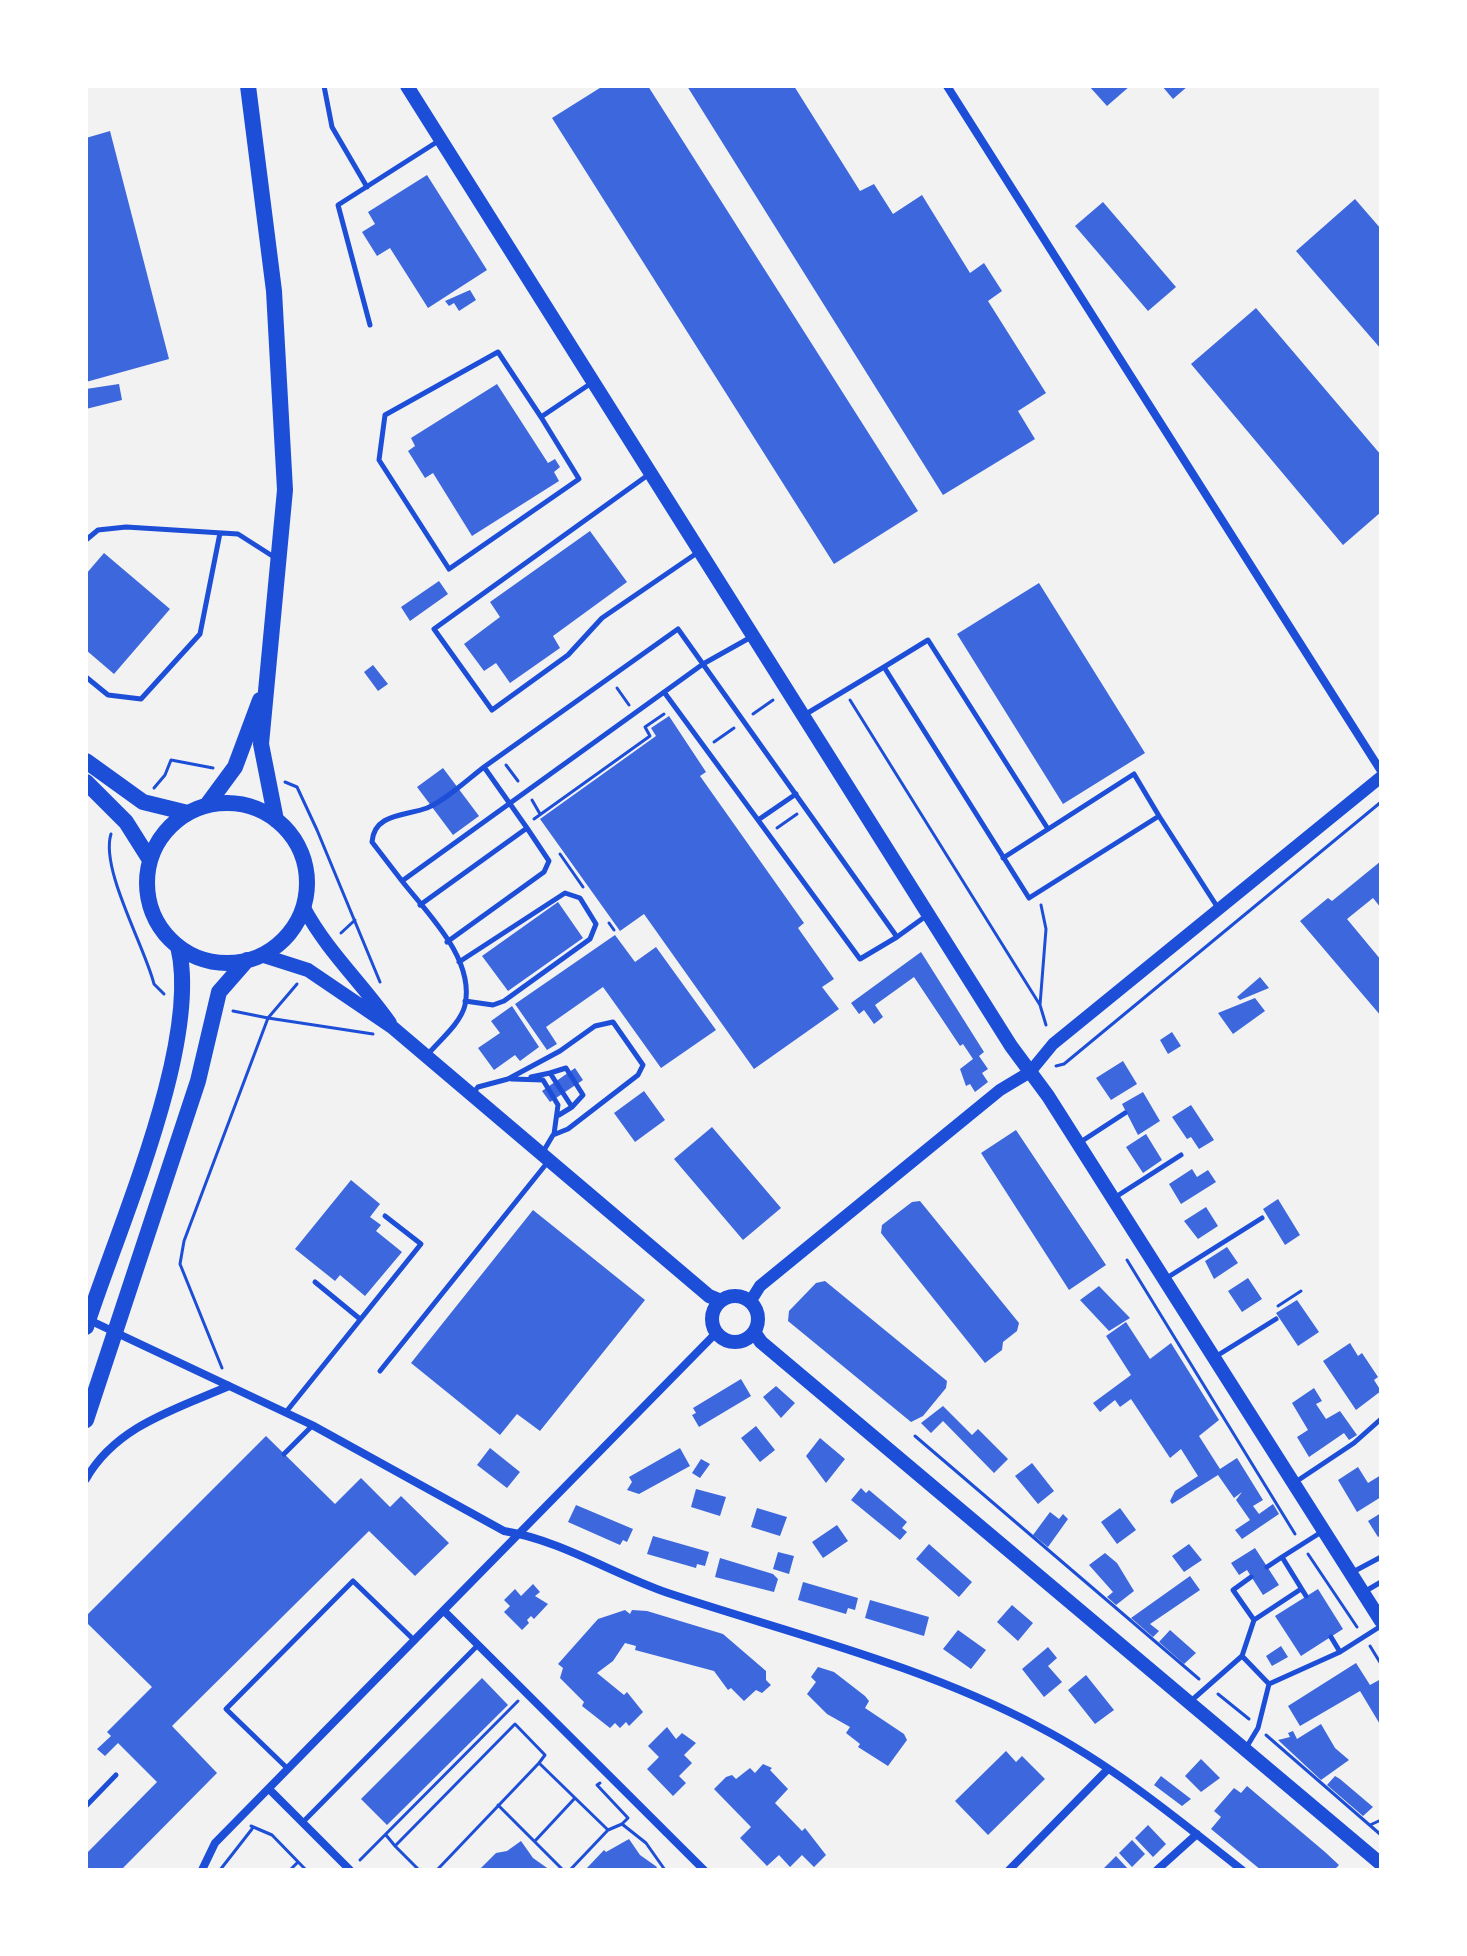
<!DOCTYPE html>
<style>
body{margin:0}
#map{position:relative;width:1467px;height:1956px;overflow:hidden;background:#f2f2f2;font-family:"Alegreya Sans",sans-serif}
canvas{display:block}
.frame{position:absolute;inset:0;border:88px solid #fff;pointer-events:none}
</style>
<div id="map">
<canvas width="1467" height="1956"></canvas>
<div class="frame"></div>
</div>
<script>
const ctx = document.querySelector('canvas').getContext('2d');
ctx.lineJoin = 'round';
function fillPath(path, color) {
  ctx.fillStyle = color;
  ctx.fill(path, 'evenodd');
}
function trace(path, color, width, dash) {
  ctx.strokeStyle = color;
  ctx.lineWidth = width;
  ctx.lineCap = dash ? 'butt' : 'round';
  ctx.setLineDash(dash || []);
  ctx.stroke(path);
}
fillPath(new Path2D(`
 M603 86H648L918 511 834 564 552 118Z
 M687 86H794L860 191 874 184 893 214 922 195 970 273 984 263 1002 291 988 301 1046 393 1018 411 1035 439 943 495Z
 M1089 86H1130L1107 106Z
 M1162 86H1188L1173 99Z
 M110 131 169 359 86 382V138Z
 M427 175 487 270 428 308 390 248 377 256 362 232 375 224 368 212Z
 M1355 199 1381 229V349L1296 251Z
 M1103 202 1176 287 1148 311 1075 226Z
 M470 290 476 300 459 311 454 303 449 306 445 301Z
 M1256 308 1381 455V512L1343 545 1191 364Z
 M119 384 122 400 86 409V389Z
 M497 384 548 463 555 459 560 467 554 472 559 481 472 536 433 473 425 478 408 451 415 446 411 438Z
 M590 531 627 582 553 636 560 648 510 683 496 663 484 671 464 644 500 617 490 602Z
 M104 553 170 609 114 674 86 650V574Z
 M439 581 448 594 410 621 401 607Z
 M1039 583 1145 753 1063 804 957 634Z
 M373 665 388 684 378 691 364 672Z
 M669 716 706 772 700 776 804 923 798 928 834 979 822 987 839 1009 754 1069 644 914 620 931 540 819 656 736 651 728Z
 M443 768 479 816 453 835 417 787Z
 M1381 861V908L1373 898 1347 919 1381 960V1016L1300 921 1328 898 1332 901Z
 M558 902 583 938 508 991 482 956Z
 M615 935 635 962 656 947 716 1030 661 1068 603 987 546 1027 557 1044 547 1050 515 1004Z
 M921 952 984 1052 979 1056 988 1069 982 1073 988 1082 975 1092 970 1084 966 1086 960 1069 973 1059 963 1044 960 1046 914 977 875 1005 883 1017 874 1024 864 1010 859 1014 851 1003Z
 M1260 977 1269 988 1240 1000 1237 997Z
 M1255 998 1265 1011 1233 1034 1218 1013Z
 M512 1006 539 1047 520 1061 515 1055 494 1070 478 1048 500 1033 491 1021Z
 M1172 1032 1181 1046 1168 1054 1160 1040Z
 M1123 1061 1137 1084 1111 1100 1096 1078Z
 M575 1068 583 1080 550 1102 542 1091Z
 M644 1091 665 1120 635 1142 614 1113Z
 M1143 1092 1160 1121 1138 1135 1122 1104Z
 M1191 1105 1214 1140 1199 1149 1191 1137 1187 1139 1172 1117Z
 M712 1127 781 1208 743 1240 674 1159Z
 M1016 1130 1106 1265 1069 1290 981 1153Z
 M1146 1134 1162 1160 1143 1173 1126 1147Z
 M1192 1169 1197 1177 1208 1170 1216 1182 1181 1204 1169 1184Z
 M351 1180 380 1204 370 1217 381 1225 376 1231 402 1252 365 1296 340 1275 335 1281 295 1249Z
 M1278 1199 1300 1235 1285 1245 1263 1209Z
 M920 1201 1019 1323 1017 1331 1003 1342 1002 1350 985 1363 881 1233 882 1225 912 1202Z
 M1206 1207 1218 1226 1198 1239 1184 1221Z
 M533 1210 645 1300 540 1431 517 1414 500 1435 411 1363Z
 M1227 1247 1238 1263 1214 1279 1205 1261Z
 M1248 1278 1262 1299 1242 1312 1228 1291Z
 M825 1281 947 1381 946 1388 923 1416 911 1422 788 1321 789 1311 816 1283Z
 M1099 1286 1130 1318 1109 1331 1080 1300Z
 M1297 1300 1319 1332 1298 1346 1276 1313Z
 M1126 1322 1150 1359 1171 1343 1219 1420 1199 1436 1220 1469 1237 1458 1263 1500 1253 1506 1259 1514 1273 1504 1279 1514 1242 1539 1235 1530 1250 1520 1236 1500 1242 1492 1234 1498 1218 1475 1172 1504 1170 1501 1175 1491 1198 1476 1181 1449 1170 1458 1131 1399 1120 1407 1115 1400 1100 1412 1093 1403 1131 1375 1106 1336Z
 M1350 1343 1358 1356 1362 1353 1378 1377 1374 1380 1381 1391 1356 1410 1323 1361Z
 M741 1379 751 1396 699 1427 692 1415 696 1413 693 1408Z
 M776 1386 795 1403 781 1418 763 1397Z
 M1314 1388 1322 1401 1316 1404 1326 1419 1340 1411 1357 1435 1349 1440 1344 1433 1309 1457 1297 1437 1308 1430 1292 1403Z
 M943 1406 972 1435 978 1429 1008 1459 994 1473 943 1421 931 1433 921 1423Z
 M756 1426 775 1450 760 1462 741 1438Z
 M266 1436 335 1504 361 1478 390 1507 401 1496 449 1543 415 1576 369 1531 172 1726 217 1773 121 1870H86V1854L157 1782 118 1743 105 1756 97 1749 111 1736 107 1732 152 1687 86 1622V1616Z
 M820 1438 845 1459 826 1483 806 1456Z
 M490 1448 520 1472 507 1488 477 1465Z
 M680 1448 690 1466 639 1494 627 1490 632 1482 629 1477Z
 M701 1459 710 1464 700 1478 692 1473Z
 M1032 1463 1054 1491 1038 1504 1015 1476Z
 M1358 1467 1368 1483 1381 1475V1497L1357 1512 1338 1480Z
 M861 1488 866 1493 869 1490 907 1522 902 1528 907 1532 900 1540 851 1500Z
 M696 1489 726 1497 720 1516 691 1507Z
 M576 1505 633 1529 627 1542 623 1540 620 1545 568 1522Z
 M757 1508 787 1517 780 1536 751 1527Z
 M1120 1508 1136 1530 1117 1544 1101 1522Z
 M1050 1512 1059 1519 1063 1514 1068 1519 1048 1547 1033 1535Z
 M1381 1513V1535L1378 1537 1368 1521Z
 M837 1525 848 1541 823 1558 812 1542Z
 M653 1536 709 1552 705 1566 697 1564 696 1568 647 1554Z
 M929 1544 972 1582 959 1597 916 1559Z
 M1189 1544 1202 1560 1184 1572 1172 1556Z
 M1255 1548 1279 1585 1263 1595 1247 1570 1239 1575 1231 1563Z
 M778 1552 794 1556 789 1574 773 1569Z
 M1105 1553 1117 1563 1134 1591 1116 1605 1107 1597 1113 1592 1089 1565Z
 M720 1558 773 1574 778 1579 774 1592 715 1577Z
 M1190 1576 1200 1590 1150 1624 1159 1631 1153 1637 1131 1618Z
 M803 1582 858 1598 855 1610 848 1608 846 1614 798 1600Z
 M533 1584 540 1592 535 1596 548 1604 534 1619 531 1616 527 1620 529 1623 522 1630 504 1612 510 1606 504 1600 515 1589 521 1596Z
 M1318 1589 1343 1629 1301 1656 1275 1616Z
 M870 1600 929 1617 924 1636 865 1618Z
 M1012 1605 1033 1623 1018 1641 997 1622Z
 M625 1610 630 1614 632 1610 647 1611 723 1634 766 1671V1680L771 1685 762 1693 756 1690 744 1701 731 1688 728 1690 714 1671 635 1650 636 1646 625 1643 613 1661 597 1673 624 1695 627 1692 643 1712 629 1726 626 1722 620 1728 615 1723 610 1728 582 1706 584 1702 560 1678 563 1668 558 1664 598 1619Z
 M958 1630 986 1650 971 1669 943 1649Z
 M1170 1630 1196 1653 1184 1664 1159 1642Z
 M1281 1646 1288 1657 1272 1666 1266 1656Z
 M1048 1647 1057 1658 1048 1666 1062 1682 1044 1697 1022 1669Z
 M1356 1663 1370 1685 1381 1679V1726L1360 1691 1300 1726 1288 1706Z
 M818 1667 834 1672 865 1696 869 1701 865 1708 904 1734 907 1740 888 1766 858 1747 860 1744 846 1733 850 1727 827 1714 807 1694 816 1682 811 1677Z
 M1086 1675 1114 1710 1095 1724 1068 1690Z
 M482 1678 508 1705 387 1825 361 1799Z
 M1321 1724 1335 1748 1349 1760 1321 1780 1278 1740 1290 1737 1288 1733 1293 1731 1297 1739Z
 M667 1727 676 1739 682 1733 696 1743 684 1755 692 1763 679 1776 686 1783 673 1796 647 1769 659 1757 648 1746Z
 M1006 1751 1016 1762 1022 1756 1045 1779 988 1835 955 1801Z
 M1201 1759 1220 1778 1201 1792 1185 1776Z
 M763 1764 772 1768 770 1770 788 1789 775 1803 802 1831 805 1828 826 1855 814 1867 802 1855 790 1867 779 1855 767 1866 740 1838 751 1827 714 1789 726 1777 732 1775 736 1779 750 1768 755 1773Z
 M1161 1776 1191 1799 1182 1806 1154 1785Z
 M1335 1776 1340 1779 1373 1807 1363 1816 1327 1785Z
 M1247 1786 1325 1852 1339 1865 1334 1870H1261L1211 1829 1221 1817 1214 1811 1234 1788 1241 1793Z
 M1148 1825 1166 1844 1153 1857 1135 1838Z
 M629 1839 640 1855 657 1867 655 1870 586 1869 604 1850 606 1852Z
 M1132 1840 1145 1854 1132 1867 1119 1853Z
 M521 1841 533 1858 550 1870H479L496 1853 507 1851Z
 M1116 1856 1129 1870H1102Z`), '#3d67dc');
trace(new Path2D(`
 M617 688 629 705
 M850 700 1040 1005 1046 1025
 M753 714 773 700
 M714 742 734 728
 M506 765 518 781
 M285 782 297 787 317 830 380 982
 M154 788 165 775 171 760 213 768
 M532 800 540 814
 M534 819 650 736 645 727 664 714
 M777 828 797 814
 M111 834C100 869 145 947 154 984L164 994
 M560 854 583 887
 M609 923 614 930
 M341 933 355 920
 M1040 1005 1046 929 1041 905
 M233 1011 268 1018 297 984
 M1056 1066 1064 1064 1381 802
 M1127 1260 1295 1534
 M1278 1306 1301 1291
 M222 1368 180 1264 184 1241 268 1018 373 1034
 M915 1436 1199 1679
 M1308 1554 1357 1627
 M1370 1646 1381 1664
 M1218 1694 1249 1719
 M1266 1735 1381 1835
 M600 1783 597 1785 628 1818 622 1824
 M498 1805 563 1870
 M1370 1825 1381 1820
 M251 1826 272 1835 306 1870
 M386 1835 395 1846
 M535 1841 575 1798
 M360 1860 518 1701
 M220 1870 252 1829
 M290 1870 298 1862
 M419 1870 395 1846 515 1724 545 1755 539 1763 608 1830
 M437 1870 539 1763
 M570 1870 608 1830 622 1824 646 1843 665 1870`), '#1d4ed8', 3);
trace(new Path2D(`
 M324 86 332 127 367 187
 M370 325 338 205 440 140
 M541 417 579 479 449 569 379 460 385 415 498 352 541 417 590 384
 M648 475 434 629 492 710 568 655 602 618 697 553
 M86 540 98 530 126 527 238 534 274 557
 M884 667 928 640 1048 829
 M86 677 108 695 141 699 200 634 220 533
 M664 692 758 820
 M806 714 884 667 1029 898 1159 816 1218 908
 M796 794 758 820 860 959 897 937
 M1003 858 1134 774 1159 816
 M402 881 372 842C374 813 406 816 427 808 446 800 467 780 484 767
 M420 905 527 828 484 767 678 629 897 937 926 916
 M447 942 544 872 549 861 527 828
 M459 962 565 893 580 898 596 924 590 939 504 1001 493 1005 465 1001
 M428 1054C439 1041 461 1023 465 1005 475 959 428 914 402 881L703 664 753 636
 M550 1073 566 1068 583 1095 572 1107
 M531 1077 550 1073 572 1107 559 1115
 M512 1079 543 1080 558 1105 554 1134
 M474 1092 478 1087 508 1079 560 1051 595 1026 613 1022 643 1065 638 1075 568 1129 553 1135 543 1152
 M1079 1143 1125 1113
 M1114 1198 1181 1155
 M1165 1279 1262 1218
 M315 1282 360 1319
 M1215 1357 1276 1319
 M380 1371 547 1163
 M286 1412 421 1244 385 1216
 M284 1454 312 1426
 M1297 1481 1354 1443 1381 1419
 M1267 1567 1282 1557
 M1351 1573 1381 1557
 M1251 1577 1233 1590 1254 1620
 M1364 1592 1381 1582
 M1306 1596 1282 1557 1323 1531
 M1331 1637 1340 1652 1381 1626
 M1242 1656 1254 1620 1301 1589
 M1269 1684 1340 1652
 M1192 1700 1242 1656 1269 1684 1258 1728 1246 1748
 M288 1769 226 1709 353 1581 414 1640
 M86 1806 116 1775
 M303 1822 478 1645`), '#1d4ed8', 5);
trace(new Path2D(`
 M947 86 1381 771
 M87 1319 312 1425 504 1531C560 1540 613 1574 668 1593 792 1634 922 1665 1039 1727 1112 1765 1178 1819 1242 1870
 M86 1479C116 1426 176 1409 229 1386
 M444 1611 704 1870
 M269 1789 350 1870
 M202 1870 215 1843 717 1332
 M1009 1870 1108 1769
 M1157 1870 1197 1834`), '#1d4ed8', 8);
trace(new Path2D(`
 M750 1302 760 1286 1000 1090 1030 1072 1053 1044 1381 777`), '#1d4ed8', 12);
trace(new Path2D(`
 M407 86 1011 1046 1048 1096 1381 1621
 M304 908C327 951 362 983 390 1023
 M261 955 308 970 392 1027 709 1296 721 1301
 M712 1319a23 23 0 1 1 46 0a23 23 0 1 1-46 0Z
 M754 1332 761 1342 1381 1864`), '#1d4ed8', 14);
trace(new Path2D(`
 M248 86 274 291 285 490 261 744 276 820
 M86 761 143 802 188 813
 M86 782 126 822 150 860
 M147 883a80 80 0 1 1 160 0a80 80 0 1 1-160 0Z
 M207 805 235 767 260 700
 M86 1327C117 1230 202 1042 178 946
 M86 1420 198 1081 219 992 247 960`), '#1d4ed8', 16);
</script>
